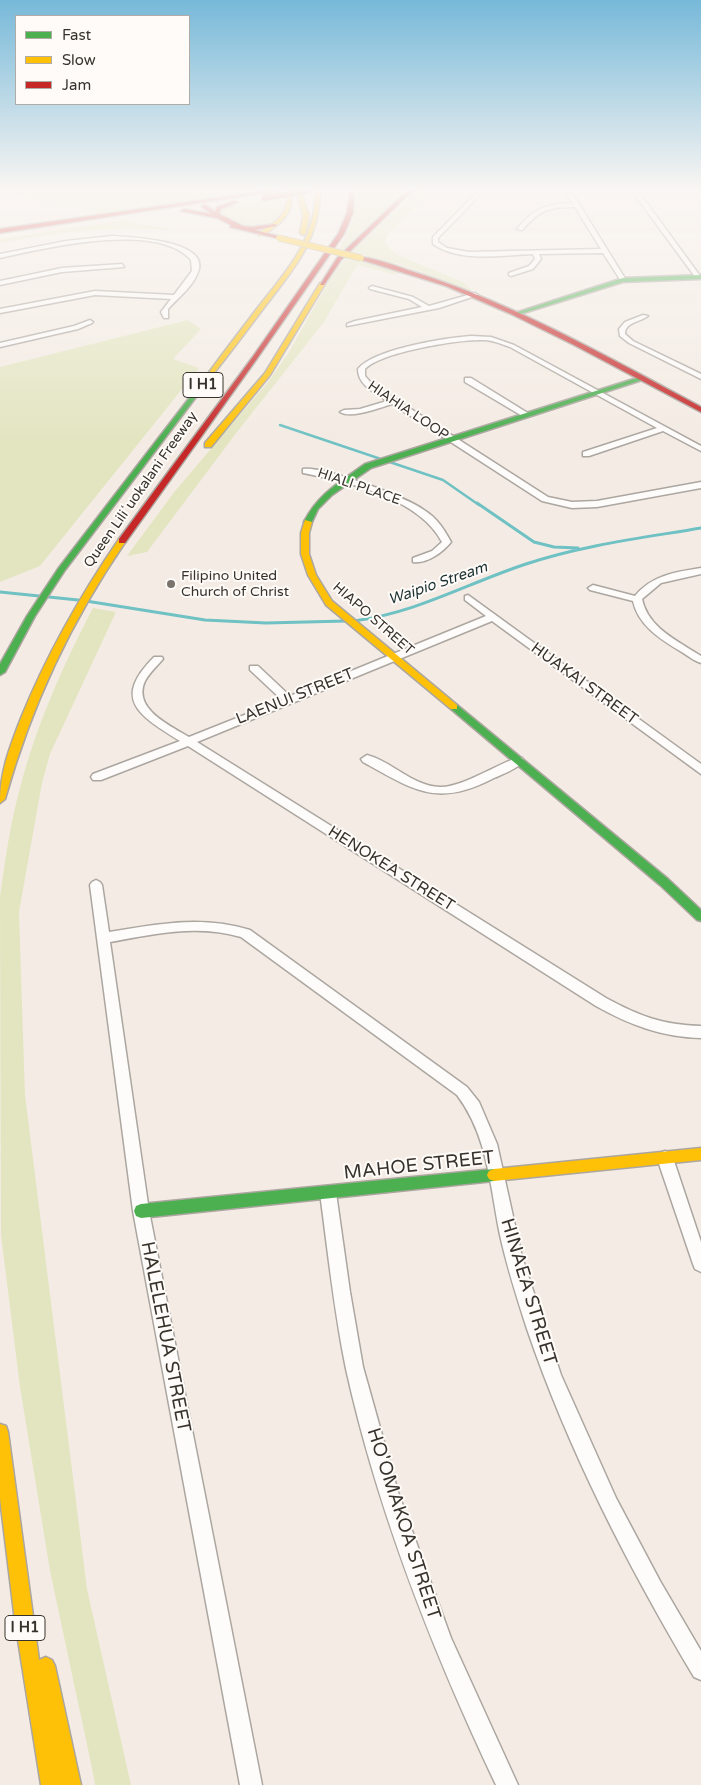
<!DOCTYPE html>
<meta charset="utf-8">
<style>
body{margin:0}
#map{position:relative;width:701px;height:1785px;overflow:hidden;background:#f4ece4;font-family:"Varela Round",sans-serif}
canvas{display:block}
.legend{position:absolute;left:15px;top:15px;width:175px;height:90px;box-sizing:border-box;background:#fefbf8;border:1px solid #afaba6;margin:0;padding:6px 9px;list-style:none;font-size:15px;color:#38322c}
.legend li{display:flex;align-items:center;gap:10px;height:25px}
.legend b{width:25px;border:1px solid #afaba6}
</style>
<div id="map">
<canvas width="701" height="1785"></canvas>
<ul class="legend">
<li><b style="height:6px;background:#4caf50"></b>Fast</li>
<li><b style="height:6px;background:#ffc107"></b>Slow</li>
<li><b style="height:6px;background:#c62828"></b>Jam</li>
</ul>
</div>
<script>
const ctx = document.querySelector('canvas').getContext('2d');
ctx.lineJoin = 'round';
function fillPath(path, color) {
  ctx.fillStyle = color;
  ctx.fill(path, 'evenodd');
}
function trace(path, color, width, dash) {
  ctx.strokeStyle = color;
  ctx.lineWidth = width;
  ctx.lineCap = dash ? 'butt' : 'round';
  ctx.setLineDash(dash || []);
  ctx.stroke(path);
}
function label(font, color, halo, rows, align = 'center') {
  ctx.font = font + ' "Varela Round",sans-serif';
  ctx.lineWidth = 4;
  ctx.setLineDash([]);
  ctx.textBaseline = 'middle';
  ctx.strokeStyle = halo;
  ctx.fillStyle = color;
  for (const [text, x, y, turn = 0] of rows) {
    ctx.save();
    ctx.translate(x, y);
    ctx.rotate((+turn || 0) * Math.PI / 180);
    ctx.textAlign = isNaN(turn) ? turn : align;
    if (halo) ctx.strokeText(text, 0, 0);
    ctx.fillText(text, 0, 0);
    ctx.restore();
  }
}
fillPath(new Path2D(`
 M0 191H257L107 213 34 200Z
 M355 191H407L343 250 339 249C349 231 359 212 355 191Z
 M418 191H431L388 234 385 242 391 250 400 256 465 283 471 289 469 290 401 265 350 252Z
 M280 197C291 221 258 229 241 226 234 225 226 220 219 216V209L229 206Z
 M122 220 179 231C116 225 63 232 0 243V239Z
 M346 257 401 272 396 275 357 265 324 322 237 432 147 552 127 556 175 491 268 382 289 352 330 279Z
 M188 320 201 329 173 359 199 368 40 566 0 582V367Z
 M93 608 116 612 50 754 42 783 19 912 25 1095 87 1589 131 1785H95L93 1773 50 1571 20 1387 1 1235 0 897C5 861 10 824 20 788 36 726 63 665 93 608Z`), '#e3e5c1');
trace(new Path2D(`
 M280 425 443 480 479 505`), '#6fc1c3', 2.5);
trace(new Path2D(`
 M477 503 534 542 554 547 578 548
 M0 592 78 600
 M86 601 205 620 266 623 346 621
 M354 621C416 613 468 583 526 564 583 545 642 538 701 528`), '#6fc1c3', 3);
const street = new Path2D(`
 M483 191H491L478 197 438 238V242L447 248 469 252 601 249 575 207C548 207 540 210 522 230L517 229C534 208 546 204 573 203L565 191H571L626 280 621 281 603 253 539 254 541 259 533 269 511 276 509 275V273L529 266 535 259 533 254C501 255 460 263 433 244V237L474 195Z
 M632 191H638L700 276V278H696Z
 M112 236C129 237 206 240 199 269 195 285 178 298 168 309V318H164L161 312 171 299 95 295 0 313V309L95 291 174 295 192 271 191 260C157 221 45 248 0 258V254L66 241Z
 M122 264 124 267 62 272 0 285V281L62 268Z
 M372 286 413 297 429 306 475 293 478 295 439 308 347 326V324L355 321 422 307 409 299 370 289 369 288Z
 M643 315 648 316C640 322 625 322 625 334L633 341 701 374V379L629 343 620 336 619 329 625 322Z
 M90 320 93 322 92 323 78 329 0 347V343L74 326Z
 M471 336 491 337 514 345 701 446V451L663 431 589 456H583V452L657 428 510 347C501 344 493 340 484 340 459 339 381 352 365 369V376L372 384 548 497 572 502 597 501 701 482V488L597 507 572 508 542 501 392 404C379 408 351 419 340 412L344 410 360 409 387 401C374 392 358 385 358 369 374 349 445 338 471 336Z
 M465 378H471L531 415 524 417 465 382Z
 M303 469C324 466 406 497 424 510 437 518 444 529 451 542 443 552 427 564 413 562V558L432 551 442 542C419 498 348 482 303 473Z
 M701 568V574L661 583 642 599C648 628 678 641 701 656V663C694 661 687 655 680 651 660 639 638 625 633 601L590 590 588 588 593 585 635 596C652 575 676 572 701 568Z
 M468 595 701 764V774L492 621 197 742 606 998C639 1016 663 1025 701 1026V1038C662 1037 630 1025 596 1006L188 746 101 780H93L91 777 93 774 180 741C140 716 111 700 154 657H162L163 659C157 666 150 672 145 681 132 709 171 726 189 737L282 700 250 670V666H258L290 696 486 616 465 600V596Z
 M367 755C393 762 412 786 440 787 465 788 511 755 522 758L524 761C517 769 503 774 494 778 437 808 414 790 363 762L361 759Z
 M96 880 100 882 102 885 109 932C157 924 202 915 250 930L467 1087 479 1102 497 1144 522 1257 561 1375 616 1498 660 1581 701 1651V1680L694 1677C628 1566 569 1452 527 1329 517 1298 507 1267 500 1235 490 1186 488 1136 457 1095L241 937C197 924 154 934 110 942L149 1211 262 1785H240L133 1211 90 885 92 882Z
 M665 1151 670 1153 673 1158 701 1242V1272L695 1269 693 1264 657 1158 660 1153Z
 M328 1186 333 1188 336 1193 350 1292 363 1367 398 1492 451 1638 518 1785H496C433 1652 378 1513 346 1369 334 1311 328 1252 320 1193L323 1188Z`);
const fast = new Path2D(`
 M701 275V279L623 282 517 315 512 314 623 278Z
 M210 371 215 372 65 570 35 616 5 672 0 675V664L27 616 58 569Z
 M640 377 642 378V380L371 468 332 495 318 509 311 524 304 522C318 494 340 482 365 464Z
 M454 704 457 705 668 879 701 910V921L697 920 660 885 451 709V705Z
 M494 1169 499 1171 501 1175 499 1179 494 1181 141 1218 136 1216 134 1211 136 1206 141 1204Z`);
const slow = new Path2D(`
 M287 191H291C294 208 287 219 273 228 269 232 265 235 259 235V233C276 222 290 213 287 191Z
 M297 191H301L309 216 306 233 303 235 300 233 303 216Z
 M316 191H320C320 241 292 271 263 309 247 330 231 352 214 373H210V371C226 349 243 327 259 306 288 269 315 240 316 191Z
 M320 283 325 284 270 375 211 447H205V443L265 373Z
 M305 520 312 522 309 533V554L316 575 332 601 457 705V709H451L326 605 308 575 301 554V533Z
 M119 539 126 541C70 623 32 704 5 799L0 803C0 771 10 747 21 718 47 654 80 596 119 539Z
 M701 1148V1160L494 1181 489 1179 487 1175 489 1171 494 1169Z
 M0 1424 6 1426 8 1432 39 1660 46 1657 52 1660 55 1666 81 1785H61L58 1768 61 1785H41L15 1621 0 1498Z`);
const jam = new Path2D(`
 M265 191H277L0 233V229Z
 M350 191H354L353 213 344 234 256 360 125 543H119V539L252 358 338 234 347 213Z
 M407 191H412L341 260 324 285H320L337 258Z
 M234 201 238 202 221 209 219 214 243 226 252 227 276 224V226L255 230 281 237V239L230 227 231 225 217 218 181 211 184 209 212 214 202 207V205H206L215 212 217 207Z
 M359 257C374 257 398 267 414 272 515 304 608 357 701 407V412L574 345 511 314 446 286 359 259Z`);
trace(street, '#aca6a0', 3);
trace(fast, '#aca6a0', 3);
trace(slow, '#aca6a0', 3);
trace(jam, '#aca6a0', 3);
fillPath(street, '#fdfcfb');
fillPath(fast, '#4caf50');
fillPath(slow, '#ffc107');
fillPath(jam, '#c62828');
const slowBridge = new Path2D(`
 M279 238 361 258`);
const jamBridge = new Path2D(`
 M264 198 306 191`);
trace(slowBridge, '#aca6a0', 7, []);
trace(jamBridge, '#aca6a0', 7, []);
trace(slowBridge, '#ffc107', 5.5);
trace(jamBridge, '#c62828', 5.5);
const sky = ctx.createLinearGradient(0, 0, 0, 441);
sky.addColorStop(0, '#77b9d9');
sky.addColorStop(0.43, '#faf6f3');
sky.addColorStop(1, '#faf6f300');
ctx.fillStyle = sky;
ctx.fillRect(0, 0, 701, 441);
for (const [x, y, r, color] of [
 [171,584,5,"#7a736c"]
]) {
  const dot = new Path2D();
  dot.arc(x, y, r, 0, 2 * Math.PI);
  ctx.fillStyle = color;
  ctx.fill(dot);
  trace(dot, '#fefbf8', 2);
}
label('14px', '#38322c', '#fefbf8', [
 ["HIAHIA LOOP",408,411,34],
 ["HIALI PLACE",359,487,19],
 ["Queen Liliʻuokalani Freeway",141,490,-55],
 ["HIAPO STREET",373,619,41]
]);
label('14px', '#38322c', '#fefbf8', [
 ["Filipino United",181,576],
 ["Church of Christ",181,592]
], 'left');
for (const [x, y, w] of [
 [203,385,40],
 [25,1628,40]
]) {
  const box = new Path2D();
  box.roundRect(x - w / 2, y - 12.5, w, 25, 4);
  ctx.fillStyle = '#fefbf8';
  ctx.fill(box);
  trace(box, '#38322c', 1);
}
label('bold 15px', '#38322c', null, [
 ["I H1",203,385],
 ["I H1",25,1628]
]);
label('italic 15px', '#1d3233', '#fefbf8', [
 ["Waipio Stream",438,584,-19]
]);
label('16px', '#38322c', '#fefbf8', [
 ["HUAKAI STREET",584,684,36],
 ["LAENUI STREET",295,697,-22],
 ["HENOKEA STREET",391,869,32]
]);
label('19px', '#38322c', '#fefbf8', [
 ["MAHOE STREET",419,1166,-6],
 ["HINAEA STREET",528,1292,73],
 ["HALELEHUA STREET",165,1337,79],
 ["HO'OMAKOA STREET",403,1524,72]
]);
</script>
